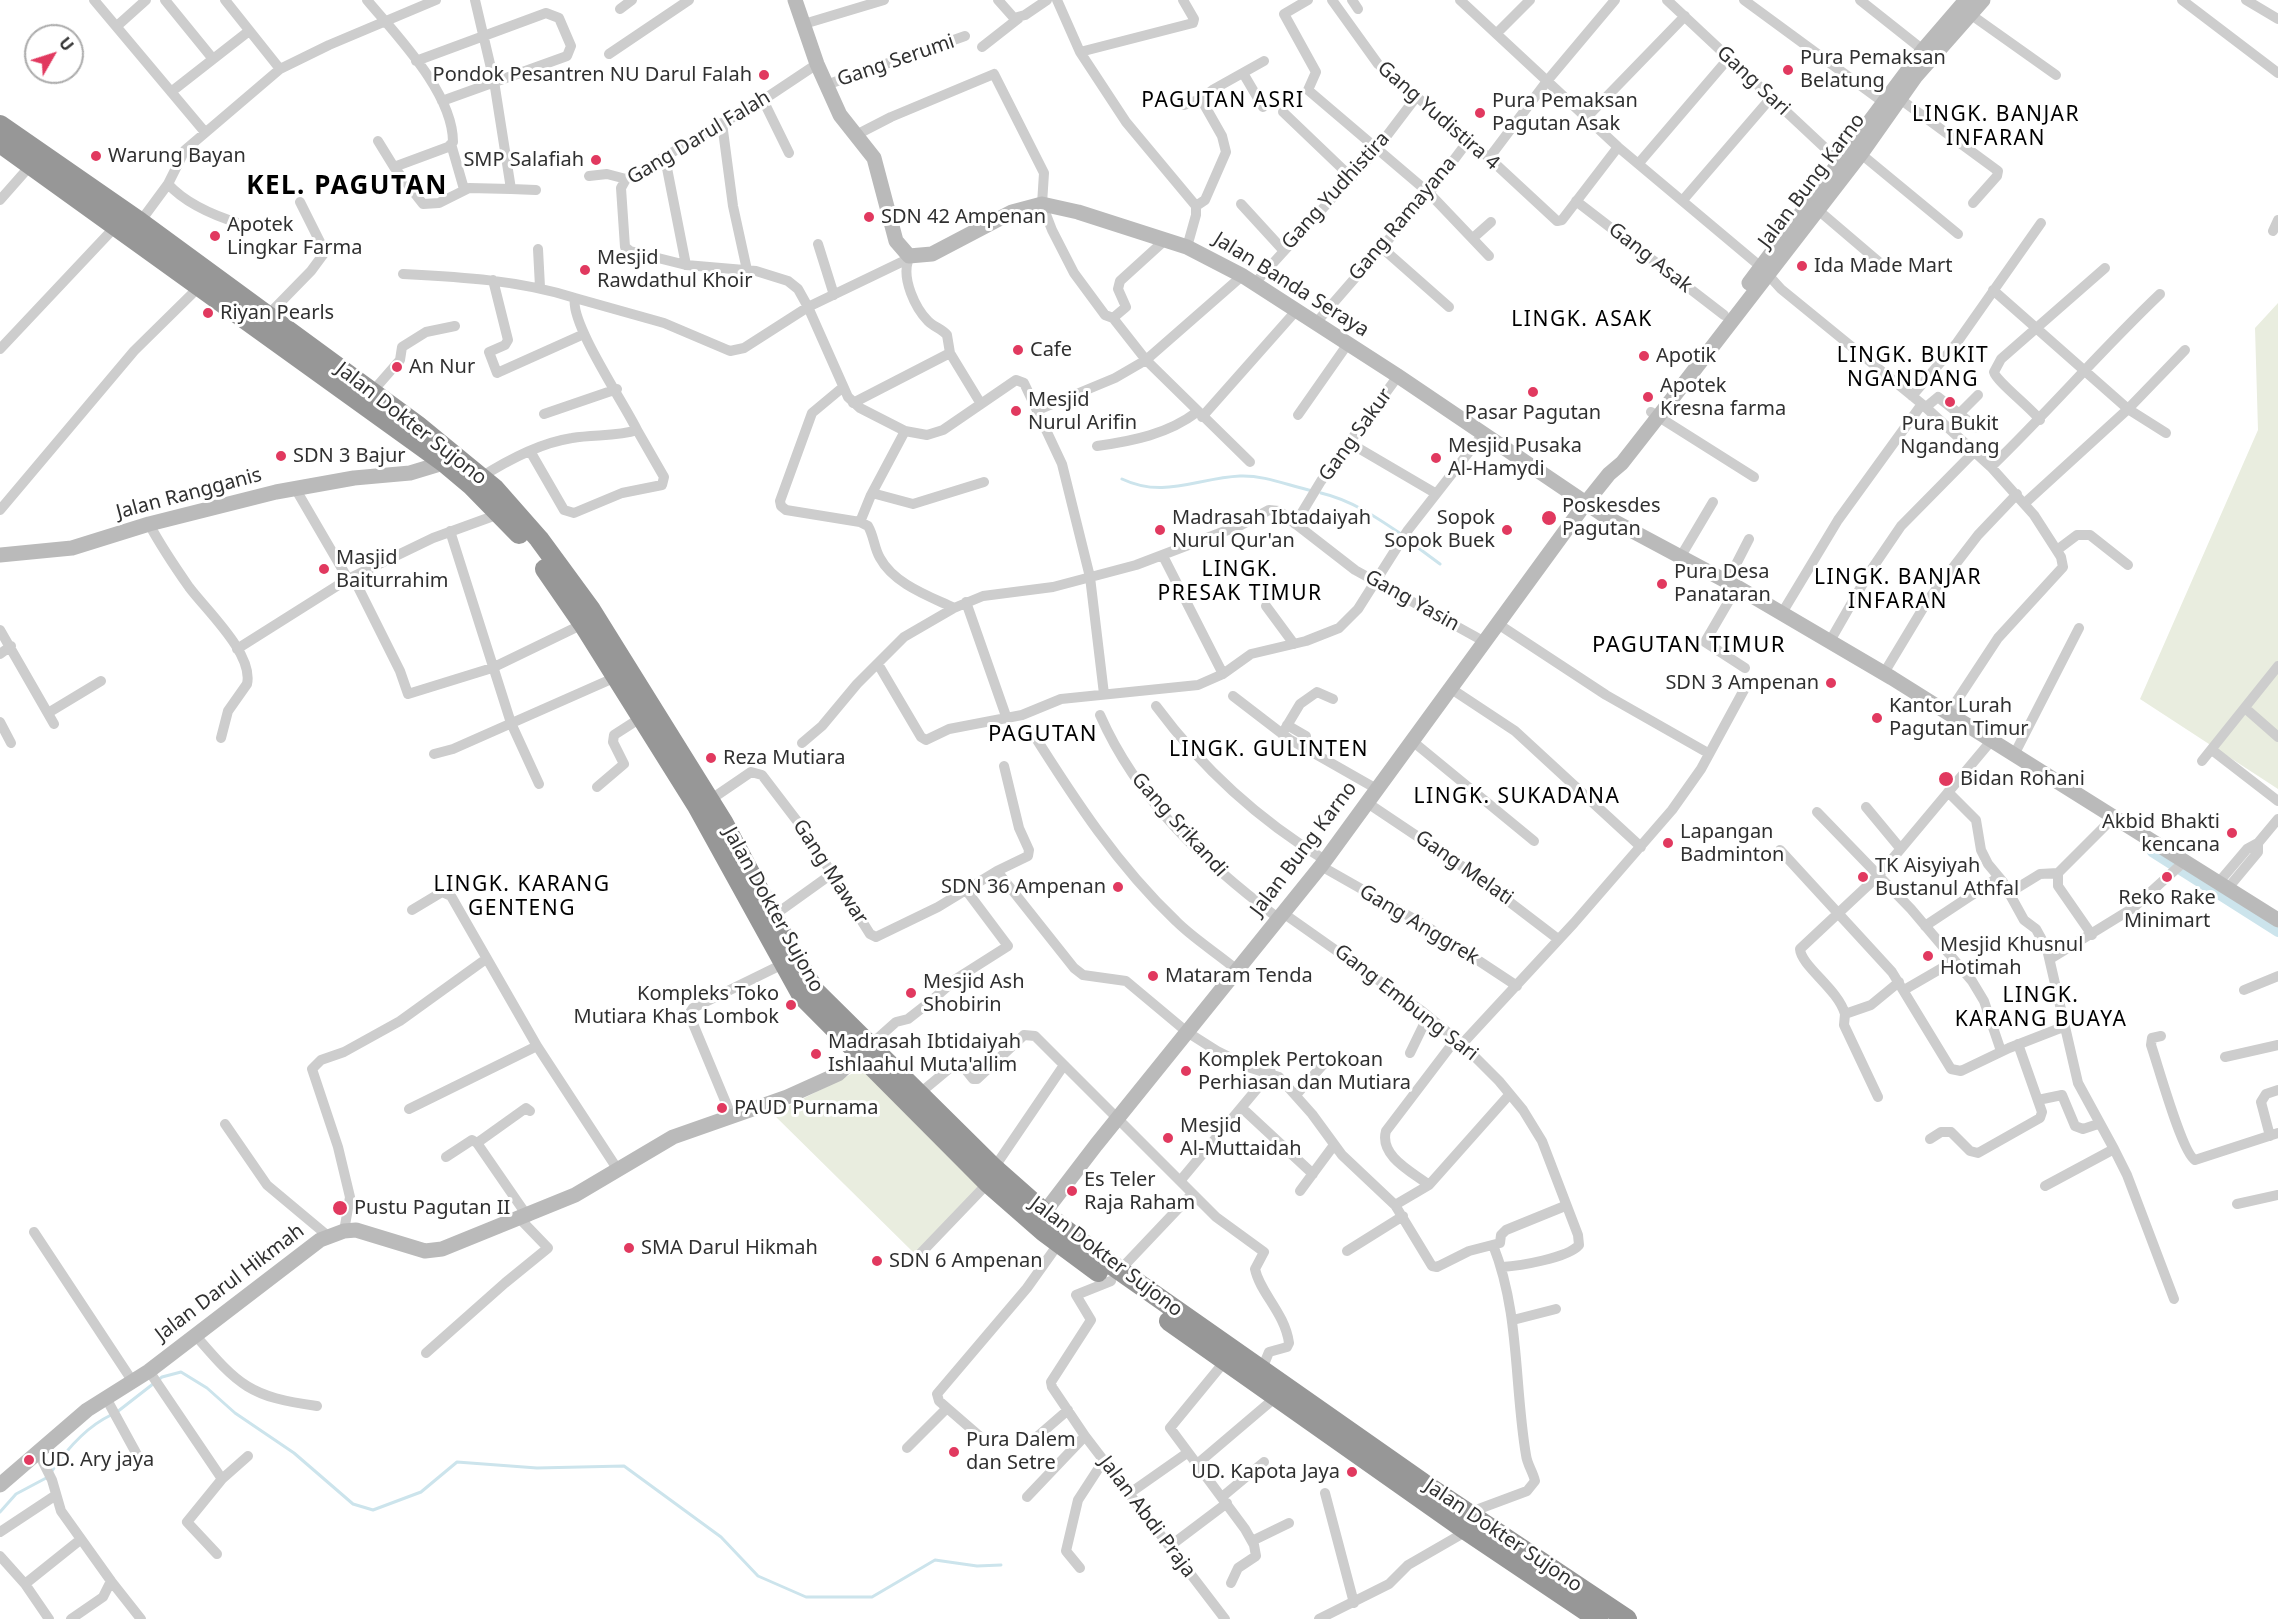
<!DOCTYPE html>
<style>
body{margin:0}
#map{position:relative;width:2278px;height:1619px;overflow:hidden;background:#fff;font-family:"Noto Sans",sans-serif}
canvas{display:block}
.north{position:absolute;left:24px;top:24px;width:60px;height:60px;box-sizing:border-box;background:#fff;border:2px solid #acacac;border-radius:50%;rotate:51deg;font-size:16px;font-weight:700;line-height:24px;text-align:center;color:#303030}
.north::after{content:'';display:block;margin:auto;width:21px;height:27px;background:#e1395f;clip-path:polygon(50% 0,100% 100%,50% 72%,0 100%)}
</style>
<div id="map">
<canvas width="2278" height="1619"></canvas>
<div class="north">U</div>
</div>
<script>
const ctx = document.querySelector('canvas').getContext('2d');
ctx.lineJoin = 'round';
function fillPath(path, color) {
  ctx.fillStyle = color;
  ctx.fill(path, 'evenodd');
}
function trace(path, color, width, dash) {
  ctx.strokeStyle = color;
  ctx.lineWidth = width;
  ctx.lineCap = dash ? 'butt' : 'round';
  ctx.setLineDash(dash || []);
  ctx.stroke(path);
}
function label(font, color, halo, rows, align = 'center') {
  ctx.font = font + ' "Noto Sans",sans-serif';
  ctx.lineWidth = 6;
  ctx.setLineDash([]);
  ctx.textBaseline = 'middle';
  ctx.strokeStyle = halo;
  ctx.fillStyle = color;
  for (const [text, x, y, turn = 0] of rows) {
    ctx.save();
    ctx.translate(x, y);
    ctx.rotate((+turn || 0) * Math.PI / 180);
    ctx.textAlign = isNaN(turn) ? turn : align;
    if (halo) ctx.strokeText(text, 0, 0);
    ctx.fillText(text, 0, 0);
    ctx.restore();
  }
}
fillPath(new Path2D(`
 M2278 303V789L2140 699 2258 430 2255 328Z
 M861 1069 981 1186 915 1254 773 1114Z`), '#e9eddf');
trace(new Path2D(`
 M1122 479C1164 499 1197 478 1240 476 1265 475 1289 486 1313 491
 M1321 493C1351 500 1376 517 1401 534
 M1413 544 1440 564
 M117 1412 162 1377 181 1372 207 1388 235 1413 294 1453 353 1504 373 1510 421 1492 457 1462 537 1468 624 1466 721 1537 758 1576 806 1597H872L935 1560 977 1566 1001 1565
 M52 1471C67 1449 86 1427 111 1415
 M0 1512 16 1494 48 1477`), '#cce4ec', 3);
trace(new Path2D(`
 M2152 852 2278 932`), '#cce4ec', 10);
trace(new Path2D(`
 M94 0 204 131
 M165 0 213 59
 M225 0 280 69
 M367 0C397 36 453 93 453 142L448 147 394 167
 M998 0 1014 18 1025 15 1047 0
 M1057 0 1080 52 1126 122 1196 206V215L1187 247
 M1308 0 1284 14 1316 72 1308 90 1429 193 1489 256
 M1332 0 1378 64 1489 158 1557 221 1562 220 1618 147
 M1352 0 1358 9
 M1460 0 1618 147 1761 267 1781 289 1922 404 1991 467 2034 515 2061 557 2063 567 1998 638 1948 714
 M1667 0 1839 161
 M1744 0 1883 102
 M1860 0 1923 50
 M2182 0 2278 73
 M2246 0 2278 19
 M620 9 632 0
 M1970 14 2056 75
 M804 24 884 0
 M117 26 146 0
 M1497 33 1530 0
 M982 47 1019 18
 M1080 52 1193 23 1194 19 1183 0
 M609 54 689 0
 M416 61 546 13 559 18 571 46 567 56 442 101
 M817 64 763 100 626 179 621 188 625 247 630 251 686 265 756 271 788 281 798 289 808 307 848 397 860 408 905 431 927 435 943 430 1016 380 1024 383 1062 464 1090 577 1104 694
 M1243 73 1263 107
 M826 85 965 36
 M171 92 249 31
 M1900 99 1998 171 1997 176 1973 203
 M763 100 789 153
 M1184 105 1201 99
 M1283 112 1352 178
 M1586 118 1685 16
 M722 123 733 206 747 270
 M856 135 891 117 994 74 1044 173 1042 204 1052 230 1074 273 1105 315 1113 318 1146 360 1250 462
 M378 141 394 167 423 204 439 203 469 188 511 189 494 81 475 0
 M451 144 464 189
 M1861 154 1958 234
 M665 158 686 265
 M1489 158 1547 81 1615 0
 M1639 163 1728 59
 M589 176 607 174 626 179
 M168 184C186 204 215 216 241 224
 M511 189 536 190
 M0 200 30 166
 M1683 200 1770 99
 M1576 201 1724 315
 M1241 204 1284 251
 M1196 206 1205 200 1226 152 1222 136 1201 99 1214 89 1264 61
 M1818 210 1886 268
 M140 222 168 184 185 150 280 69 329 45 436 0
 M2273 231 2278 220
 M1473 238 1491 222
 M818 244 834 295
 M1381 247 1449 307
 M538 249 540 287
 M908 261C902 279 915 308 928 321 934 327 942 329 947 335L950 353 981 404
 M403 274C461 277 519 280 575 298
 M493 280 508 340 505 345 489 352 497 373 584 334
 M1254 284 1376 150 1417 96
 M1993 290 2128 409 2166 433
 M268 315 311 271 325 252 300 202
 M1113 318 1126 307 1118 289 1120 281 1164 241
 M1315 324 1429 193 1468 141
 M0 349 115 227
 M842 388 812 413 780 501 781 506 786 510 860 522 868 526C874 536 874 548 880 558 894 584 929 596 954 608
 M372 392 400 360 402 347 426 332 455 326
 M1912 396 1956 344 2041 223
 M853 403 950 353
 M1926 407 1938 397 1977 428
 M1038 410 1115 378 1146 360 1242 276
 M1651 412 1754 477
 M1960 413 1978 395
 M544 414 617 389
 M1298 415 1347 345
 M1202 417 1295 312
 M2040 420C2031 408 1996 381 1994 372L2001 359 2105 268
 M1348 442 1435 493
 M1097 446C1133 441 1168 434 1197 412
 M530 451 564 510 574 513 622 493 662 485 664 477 637 430
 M1991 467C2049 411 2101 350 2160 294
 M478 479C506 461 539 443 572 438 594 434 617 437 637 430 624 403 569 322 575 298L664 323 730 351 744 348 808 307 912 257
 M295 488 348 579
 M872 493 913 504 984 482
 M2025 503 2128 409 2185 350
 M0 510 134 351 198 288
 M860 522 871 495 905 431
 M149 524C161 546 175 567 189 587 206 610 254 654 247 684L228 711 221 738
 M1295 524 1321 481 1398 376
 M450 531 511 723 539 784
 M2057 550 2077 535H2090L2128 565
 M1163 556 1223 674
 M1681 556 1713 502
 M353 577 400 671 408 694 492 668 583 624
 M1727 582 1749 539
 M1737 587 1705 642 1745 668
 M966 602 1007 719
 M1266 606 1294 644
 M1782 613 1838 520 1922 404
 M1498 624 1606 695 1708 753
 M0 630 54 724
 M1830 641 1869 573 1901 526 1974 452
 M237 649 348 579 433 538 499 514
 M0 654 11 646
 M878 664 921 737 926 740 949 729 1022 715 1061 699 1198 685 1223 674 1251 654 1306 641 1339 628 1358 609 1408 530 1483 434
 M1884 673 1928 600 1978 535 2017 494
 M1450 688 1515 731 1641 847
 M1233 696 1289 739 1375 788
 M1156 706C1202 768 1259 820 1325 860
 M2245 708 2278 737
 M48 713 101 681
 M1100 715C1138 801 1205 863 1278 918
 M0 722 11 743
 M1287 725 1306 736
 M1032 732C1075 800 1117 865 1176 921 1194 939 1217 953 1237 970
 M1282 734 1300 704 1317 692 1333 699
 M1411 740 1534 841
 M802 743 822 726 857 684 904 637 954 608 983 596 1053 587 1136 565 1241 525 1269 510 1279 511 1355 570 1485 642
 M2212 750 2278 801
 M2015 753 2079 628
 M434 754 453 749 616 677
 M2202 761 2278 666
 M597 787 624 764 613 742 614 735 642 717
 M1948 792 1976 820 1981 850 1988 864 2003 882 2024 920 2036 929 2047 949 2078 1083 2114 1149 2045 1186
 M710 800 751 772 762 775 807 834 870 934 876 937 938 907 997 871 1028 856 1029 850 1019 828 1004 766
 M1366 802 1469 871 1558 939
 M1866 807 1900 848
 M1817 812 1911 909 1972 981 1984 1001 2001 1051
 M1780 850 1892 972 1951 1069 1961 1071 2009 1048 2063 1027
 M1321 866 1423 924 1517 986
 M997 871 1074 968 1083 975 1126 981 1187 1032 1217 1051 1251 1068 1279 1077 1312 1114 1342 1155 1395 1205 1432 1266 1437 1267 1469 1251 1500 1243 1501 1235 1506 1230 1565 1206
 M2058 873 2115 816
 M2058 873V886L2092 935
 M2219 882 2247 849 2258 843 2278 819
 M2228 888 2258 852V843
 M2009 893 2040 874 2058 873
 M412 910 442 892 451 896 537 1046 618 1170
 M1283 913 1422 1011 1462 1044 1499 1081 1523 1110 1542 1141 1578 1235 1579 1245C1568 1258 1519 1266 1502 1267
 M773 916 833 873
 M1925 926 1999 877
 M2050 959 2133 908 2186 860
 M1899 982 1871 1005 1845 1014C1838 989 1801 966 1800 949L1878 876 1991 741
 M1904 990 1954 961
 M2244 990 2278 976
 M1845 1014 1844 1025 1878 1097
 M2161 1036 2152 1038 2151 1045C2158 1065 2182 1153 2195 1160L2278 1133
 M1462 1044 1574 923 1672 810 1701 769 1745 688
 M869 1046 896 1022 908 1019 931 1001 956 979 1008 946 966 890
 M1410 1053 1428 1016
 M2225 1057 2278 1045
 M920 1093 956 1063 961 1064 973 1079H977L1024 1035 1035 1036 1216 1217 1264 1252 1255 1269C1260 1293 1285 1313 1289 1343L1287 1347 1269 1352 1262 1369
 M1296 1095 1329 1058
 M2038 1100 2062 1095 2075 1126 2083 1129 2098 1124
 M409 1109 537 1046
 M1243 1109 1313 1174
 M731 1115 689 1014 693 1008 783 964
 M225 1124 267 1185 328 1236
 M2270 1136 2261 1102 2266 1094 2278 1090
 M1930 1139 1941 1132H1951L1970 1151 1978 1153 2040 1118 2042 1112 2018 1044
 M477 1143 528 1217
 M2114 1149 2127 1175 2174 1299
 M446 1157 472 1140 477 1143 526 1108 530 1111
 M994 1168 1064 1065
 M1180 1181 1271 1072
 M1429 1185C1412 1172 1379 1156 1386 1131L1456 1039
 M1300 1191 1334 1145
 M2237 1204 2278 1195
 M1395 1205 1429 1185 1509 1095
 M344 1231 350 1197 338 1147 312 1069 321 1060 344 1052 400 1021 486 959
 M34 1232 133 1382
 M1347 1251 1403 1216
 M918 1256 988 1183
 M1119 1271 1192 1194
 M1111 1281 1076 1295 1091 1320 1051 1382 1052 1387 1085 1436 1225 1619
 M1513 1320 1556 1309
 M196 1336C239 1386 250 1397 317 1406
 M426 1353 505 1283 548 1248 520 1219
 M1225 1361 1170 1428 1245 1529 1254 1545 1256 1556 1238 1568 1231 1583
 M149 1371 222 1479 187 1522 217 1554
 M106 1398 141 1462
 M984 1440 939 1401 937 1394 1027 1288 1059 1243
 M1031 1442 1068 1410
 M907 1448 947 1408
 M38 1452 52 1480 61 1511 111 1581 103 1597 71 1619
 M1196 1465 1276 1397
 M222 1479 248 1456
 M1130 1493 1187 1453
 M1325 1493 1354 1603
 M1027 1497 1085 1436
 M1222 1497 1264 1462
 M1468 1513 1527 1491 1535 1481C1533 1472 1527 1464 1526 1455 1514 1384 1520 1313 1493 1245
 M0 1532 56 1495
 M1252 1541 1289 1523
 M1170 1546 1227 1503
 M0 1556 25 1584 49 1619
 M1080 1568 1066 1551 1078 1500 1104 1460
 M111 1581 141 1619
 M25 1584 80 1540
 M1319 1619 1389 1584 1408 1565 1467 1531`), '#cdcdcd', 10);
trace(new Path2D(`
 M795 0 817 64 840 115 874 158 896 241 909 256 932 254 1012 212 1042 204 1078 212 1187 247 1243 276 1398 376 1608 518 1737 587 1892 678 2278 920
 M1749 283 1923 50 1966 0
 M0 555 72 548 149 524 276 492 354 478 410 473 453 460
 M1044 1213 1096 1145 1321 866 1585 504 1609 474 1622 463 1658 417 1861 154 1916 76 1983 0
 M0 1485 87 1410 149 1371 320 1240 344 1231 356 1230 425 1251 442 1249 575 1195 673 1137 787 1097 838 1074 867 1048`), '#bababa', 15);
trace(new Path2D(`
 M0 125 140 222 417 425 495 489 539 539 591 610 723 822 794 956 815 991 994 1168 1054 1221 1099 1256 1423 1483 1627 1619
 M0 143 446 464 471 485 519 534
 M545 569 583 624 697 806 802 996 988 1183 1044 1232 1098 1272
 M1169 1321 1467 1531 1598 1619`), '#979797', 20);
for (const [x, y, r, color] of [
 [1788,70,6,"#e1395f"],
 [764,75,6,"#e1395f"],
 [1480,113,6,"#e1395f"],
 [96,156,6,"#e1395f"],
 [596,160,6,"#e1395f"],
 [869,217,6,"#e1395f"],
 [215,236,6,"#e1395f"],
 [1802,266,6,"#e1395f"],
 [585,270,6,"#e1395f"],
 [208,313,6,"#e1395f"],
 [1018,350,6,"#e1395f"],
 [1644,356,6,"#e1395f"],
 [397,367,6,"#e1395f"],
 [1533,392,6,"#e1395f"],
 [1648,397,6,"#e1395f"],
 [1950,402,6,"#e1395f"],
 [1016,411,6,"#e1395f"],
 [281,456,6,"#e1395f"],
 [1436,458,6,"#e1395f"],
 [1549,518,8,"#e1395f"],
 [1160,530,6,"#e1395f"],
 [1507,530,6,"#e1395f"],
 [324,569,6,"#e1395f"],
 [1662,584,6,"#e1395f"],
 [1831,683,6,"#e1395f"],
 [1877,718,6,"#e1395f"],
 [711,758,6,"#e1395f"],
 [1946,779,8,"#e1395f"],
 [2232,833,6,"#e1395f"],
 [1668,843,6,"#e1395f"],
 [1863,877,6,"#e1395f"],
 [2167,877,6,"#e1395f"],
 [1118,887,6,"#e1395f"],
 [1928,956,6,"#e1395f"],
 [1153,976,6,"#e1395f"],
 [911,993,6,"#e1395f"],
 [791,1005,6,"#e1395f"],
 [816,1054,6,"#e1395f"],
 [1186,1071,6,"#e1395f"],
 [722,1108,6,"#e1395f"],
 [1168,1138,6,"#e1395f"],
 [1072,1191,6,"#e1395f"],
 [340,1208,8,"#e1395f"],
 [629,1248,6,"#e1395f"],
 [877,1261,6,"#e1395f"],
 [954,1452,6,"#e1395f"],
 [29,1460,6,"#e1395f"],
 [1352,1472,6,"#e1395f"]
]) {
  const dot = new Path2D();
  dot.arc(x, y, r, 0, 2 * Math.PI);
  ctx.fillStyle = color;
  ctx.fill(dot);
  trace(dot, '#fff', 2);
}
label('20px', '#303030', '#fff', [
 ["Pura Pemaksan",1800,58],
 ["Belatung",1800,81],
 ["Pondok Pesantren NU Darul Falah",752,75,"right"],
 ["Pura Pemaksan",1492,101],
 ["Pagutan Asak",1492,124],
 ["Warung Bayan",108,156],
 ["SMP Salafiah",584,160,"right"],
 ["SDN 42 Ampenan",881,217],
 ["Apotek",227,225],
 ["Lingkar Farma",227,248],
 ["Mesjid",597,258],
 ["Rawdathul Khoir",597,281],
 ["Ida Made Mart",1814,266],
 ["Riyan Pearls",220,313],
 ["Cafe",1030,350],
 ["Apotik",1656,356],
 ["An Nur",409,367],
 ["Apotek",1660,386],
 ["Kresna farma",1660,409],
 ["Mesjid",1028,400],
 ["Nurul Arifin",1028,423],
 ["Pasar Pagutan",1533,413,"center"],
 ["Pura Bukit",1950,424,"center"],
 ["Ngandang",1950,447,"center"],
 ["Mesjid Pusaka",1448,446],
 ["Al-Hamydi",1448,469],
 ["SDN 3 Bajur",293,456],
 ["Poskesdes",1562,506],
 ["Pagutan",1562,529],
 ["Madrasah Ibtadaiyah",1172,518],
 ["Nurul Qur'an",1172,541],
 ["Sopok",1495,518,"right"],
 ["Sopok Buek",1495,541,"right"],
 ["Masjid",336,558],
 ["Baiturrahim",336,581],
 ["Pura Desa",1674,572],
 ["Panataran",1674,595],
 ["SDN 3 Ampenan",1819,683,"right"],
 ["Kantor Lurah",1889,706],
 ["Pagutan Timur",1889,729],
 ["Reza Mutiara",723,758],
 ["Bidan Rohani",1960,779],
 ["Akbid Bhakti",2220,822,"right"],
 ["kencana",2220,845,"right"],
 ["Lapangan",1680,832],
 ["Badminton",1680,855],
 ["TK Aisyiyah",1875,866],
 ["Bustanul Athfal",1875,889],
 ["SDN 36 Ampenan",1106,887,"right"],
 ["Reko Rake",2167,898,"center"],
 ["Minimart",2167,921,"center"],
 ["Mesjid Khusnul",1940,945],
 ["Hotimah",1940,968],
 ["Mataram Tenda",1165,976],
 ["Mesjid Ash",923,982],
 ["Shobirin",923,1005],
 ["Kompleks Toko",779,994,"right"],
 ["Mutiara Khas Lombok",779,1017,"right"],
 ["Madrasah Ibtidaiyah",828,1042],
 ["Ishlaahul Muta'allim",828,1065],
 ["Komplek Pertokoan",1198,1060],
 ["Perhiasan dan Mutiara",1198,1083],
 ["PAUD Purnama",734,1108],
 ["Mesjid",1180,1126],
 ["Al-Muttaidah",1180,1149],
 ["Es Teler",1084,1180],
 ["Raja Raham",1084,1203],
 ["Pustu Pagutan II",354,1208],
 ["SMA Darul Hikmah",641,1248],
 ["SDN 6 Ampenan",889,1261],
 ["Pura Dalem",966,1440],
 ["dan Setre",966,1463],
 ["UD. Ary jaya",41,1460],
 ["UD. Kapota Jaya",1340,1472,"right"]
], 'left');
label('20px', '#303030', '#fff', [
 ["Gang Serumi",896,61,-19],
 ["Gang Sari",1753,81,43],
 ["Gang Yudistira 4",1438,116,41],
 ["Gang Darul Falah",699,138,-31],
 ["Jalan Bung Karno",1812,181,-53],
 ["Gang Yudhistira",1336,191,-48],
 ["Gang Ramayana",1403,219,-50],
 ["Gang Asak",1650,258,38],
 ["Jalan Banda Seraya",1291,285,32],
 ["Jalan Dokter Sujono",411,424,38],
 ["Gang Sakur",1356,435,-54],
 ["Jalan Rangganis",189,494,-15],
 ["Gang Yasin",1412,601,29],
 ["Gang Srikandi",1179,825,48],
 ["Jalan Bung Karno",1304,849,-53],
 ["Gang Melati",1464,868,35],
 ["Gang Mawar",830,872,57],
 ["Jalan Dokter Sujono",773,910,61],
 ["Gang Anggrek",1419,925,31],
 ["Gang Embung Sari",1406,1003,38],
 ["Jalan Dokter Sujono",1106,1257,37],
 ["Jalan Darul Hikmah",230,1283,-37],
 ["Jalan Abdi Praja",1147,1517,53],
 ["Jalan Dokter Sujono",1503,1536,34]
]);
ctx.letterSpacing = '1.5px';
label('21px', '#000', '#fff', [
 ["PAGUTAN ASRI",1223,101],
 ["LINGK. BANJAR",1996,115],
 ["INFARAN",1996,139],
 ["LINGK. ASAK",1582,320],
 ["LINGK. BUKIT",1913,356],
 ["NGANDANG",1913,380],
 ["LINGK.",1240,570],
 ["PRESAK TIMUR",1240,594],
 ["LINGK. BANJAR",1898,578],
 ["INFARAN",1898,602],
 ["LINGK. GULINTEN",1269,750],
 ["LINGK. SUKADANA",1517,797],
 ["LINGK. KARANG",522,885],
 ["GENTENG",522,909],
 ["LINGK.",2041,996],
 ["KARANG BUAYA",2041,1020]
]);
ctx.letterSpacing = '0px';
ctx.letterSpacing = '1.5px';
label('22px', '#000', '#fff', [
 ["PAGUTAN TIMUR",1689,646],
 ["PAGUTAN",1043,735]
]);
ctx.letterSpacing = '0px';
ctx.letterSpacing = '1.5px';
label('bold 26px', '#000', '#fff', [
 ["KEL. PAGUTAN",347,187]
]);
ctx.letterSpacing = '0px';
</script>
